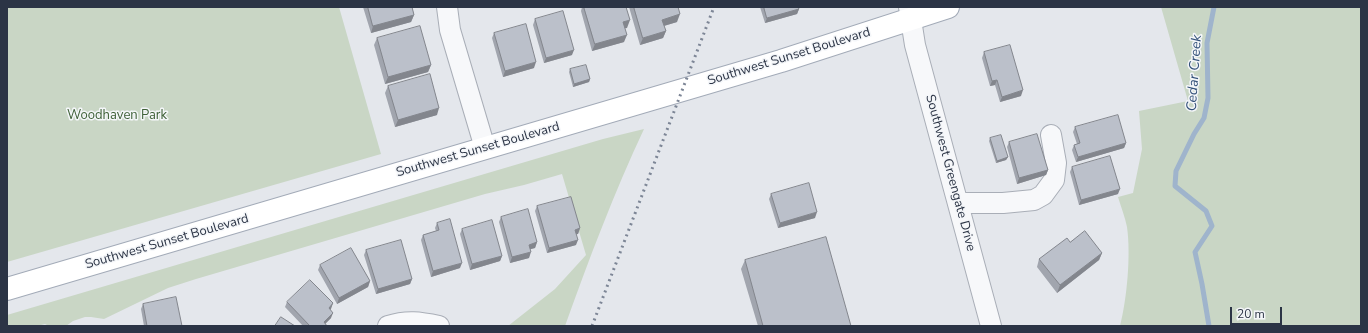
<!DOCTYPE html>
<style>
body{margin:0}
#map{position:relative;width:1368px;height:333px;overflow:hidden;background:#e4e7ec;font-family:"Nunito Sans",sans-serif}
canvas{display:block}
.frame{position:absolute;inset:0;border:8px solid #2b3445;pointer-events:none}
.scale{position:absolute;left:1230px;top:307px;width:52px;height:18px;box-sizing:border-box;border:2px solid #2b3445;border-top:0;padding-left:5px;font-size:12px;line-height:14px;white-space:nowrap;color:#2b3445;-webkit-text-stroke:3px #f4f6f9;paint-order:stroke}
</style>
<div id="map">
<canvas width="1368" height="333"></canvas>
<div class="frame"></div>
<div class="scale">20 m</div>
</div>
<script>
const ctx = document.querySelector('canvas').getContext('2d');
ctx.lineJoin = 'round';
function fillPath(path, color) {
  ctx.fillStyle = color;
  ctx.fill(path, 'evenodd');
}
function trace(path, color, width, dash) {
  ctx.strokeStyle = color;
  ctx.lineWidth = width;
  ctx.lineCap = dash ? 'butt' : 'round';
  ctx.setLineDash(dash || []);
  ctx.stroke(path);
}
function label(font, color, halo, rows, align = 'center') {
  ctx.font = font + ' "Nunito Sans",sans-serif';
  ctx.lineWidth = 3;
  ctx.setLineDash([]);
  ctx.textBaseline = 'middle';
  ctx.strokeStyle = halo;
  ctx.fillStyle = color;
  for (const [text, x, y, turn = 0] of rows) {
    ctx.save();
    ctx.translate(x, y);
    ctx.rotate((+turn || 0) * Math.PI / 180);
    ctx.textAlign = isNaN(turn) ? turn : align;
    if (halo) ctx.strokeText(text, 0, 0);
    ctx.fillText(text, 0, 0);
    ctx.restore();
  }
}
fillPath(new Path2D(`
 M7 7H339L381 154 7 262Z
 M1161 7H1361V326H1120C1127 299 1131 255 1127 227 1125 217 1121 207 1118 197L1133 193 1142 149 1139 111 1188 101Z
 M644 129C614 193 589 259 565 326H508L555 289 586 255 562 174 524 185 485 194 196 279 168 288 104 319 91 317H85L73 321 66 326H49L45 324 37 326H7V315L603 139Z`), '#c9d6c5');
trace(new Path2D(`
 M1209 326 1202 284 1195 252 1212 226 1206 211 1175 186 1176 171 1194 134 1204 118 1208 98 1207 43 1214 7`), '#9fb4cc', 5);
const minor = new Path2D(`
 M447 7 450 30 485 148
 M909 7 915 45 991 326
 M958 203H1003L1034 200 1043 195 1054 180 1056 163 1051 135
 M388 326C407 320 420 322 439 326`);
const major = new Path2D(`
 M7 289 781 61 948 7`);
trace(minor, '#a9aeb7', 22);
trace(major, '#a3abb8', 24);
trace(minor, '#f7f8fa', 20);
trace(major, '#fff', 22);
trace(new Path2D(`
 M592 326 714 7`), '#7d8696', 3, [2, 4]);
fillPath(new Path2D(`
 M363 7H412L414 15 411 22 371 33Z
 M582 7H626L627 28H625L624 42 592 51 581 11Z
 M629 7H678L677 22 664 26 666 31 663 38 640 45Z
 M760 7H798L799 9 797 14 765 23Z
 M535 19 572 55 544 63 533 25Z
 M494 33 534 68 503 77 492 38Z
 M377 38 431 65 428 72 385 84 374 45Z
 M984 52 1021 96 1000 102 995 85 990 86 982 58Z
 M570 69 590 79 589 82 573 87 569 72Z
 M388 86 437 115 395 127 385 93Z
 M1075 127 1126 143 1124 148 1076 162 1072 150 1074 145 1077 144 1073 132Z
 M990 138 1008 157 1006 160 996 163 989 141Z
 M1009 142 1048 170 1046 175 1017 184 1007 147Z
 M1072 167 1118 194 1079 205 1070 172Z
 M771 194 815 218 778 228 769 199Z
 M537 206 580 228 578 234H576V245L547 253 535 211Z
 M501 217 537 242 535 248 530 249 529 258 510 263 499 222Z
 M437 223 460 268 431 277 421 240 423 235 436 231 435 228Z
 M462 229 502 256 500 261 470 270 460 234Z
 M366 250 412 279 410 284 376 294 364 255Z
 M1102 253 1099 260 1057 293 1037 267 1039 259Z
 M745 260 851 326H758L741 269Z
 M320 265 370 281 368 287 337 304 318 270Z
 M287 302 333 303 330 310 331 318 325 324 327 326H303L285 307Z
 M143 304 182 326H144L141 309Z`), '#a1a5ae');
fillPath(new Path2D(`
 M799 9 797 14 765 23 767 18Z
 M680 14 677 22 660 27 662 20Z
 M414 15 411 22 371 33 373 26Z
 M630 20 627 28 621 29 623 22Z
 M666 31 663 38 640 45 643 38Z
 M627 35 624 42 592 51 595 44Z
 M574 50 572 55 544 63 546 58Z
 M536 62 534 68 503 77 505 71Z
 M431 65 428 72 385 84 388 77Z
 M590 79 589 82 573 87 574 84Z
 M997 80 995 85 990 86 992 81Z
 M1023 90 1021 96 1000 102 1002 97Z
 M439 108 437 115 395 127 398 120Z
 M1126 143 1124 148 1076 162 1078 157Z
 M1008 157 1006 160 996 163 997 161Z
 M1048 170 1046 175 1017 184 1019 178Z
 M1120 189 1118 194 1079 205 1081 200Z
 M817 212 815 218 778 228 780 223Z
 M580 228 578 234 573 235 575 230Z
 M578 240 576 245 547 253 549 248Z
 M537 242 535 248 527 250 529 245Z
 M531 252 529 258 510 263 512 257Z
 M1102 253 1099 260 1057 293 1060 285Z
 M502 256 500 261 470 270 472 264Z
 M462 263 460 268 431 277 433 271Z
 M412 279 410 284 376 294 378 289Z
 M370 281 368 287 337 304 339 298Z
 M333 303 331 309 327 313 329 308Z
 M333 313 331 318 323 326 324 322Z`), '#83868d');
const building = new Path2D(`
 M368 7H412L414 15 373 26Z
 M584 7H626L630 20 623 22 627 35 595 44Z
 M634 7H678L680 14 662 20 666 31 643 38Z
 M764 7H798L799 9 767 18Z
 M563 11 574 50 546 58 535 19Z
 M526 24 536 62 505 71 494 33Z
 M420 26 431 65 388 77 377 38Z
 M1010 45 1023 90 1002 97 997 80 992 81 984 52Z
 M586 65 590 79 574 84 570 69Z
 M430 74 439 108 398 120 388 86Z
 M1118 115 1126 143 1078 157 1074 145 1080 143 1075 127Z
 M1037 134 1048 170 1019 178 1009 142Z
 M1001 135 1008 157 997 161 990 138Z
 M1110 156 1120 189 1081 200 1072 167Z
 M809 183 817 212 780 223 771 194Z
 M571 197 580 228 575 230 578 240 549 248 537 206Z
 M528 209 537 242 529 245 531 252 512 257 501 217Z
 M450 219 462 263 433 271 423 235 439 230 437 223Z
 M492 220 502 256 472 264 462 229Z
 M1085 231 1102 253 1060 285 1039 259 1067 238 1070 242Z
 M826 237 851 326H763L745 260Z
 M401 240 412 279 378 289 366 250Z
 M351 248 370 281 339 298 320 265Z
 M310 280 333 303 329 308 333 313 324 322 327 326H310L287 302Z
 M176 297 182 326H147L143 304Z
 M281 317 295 326H275Z`);
fillPath(building, '#bbc0ca');
trace(building, '#83868d', 1);
label('13px', '#2b3445', '#f4f6f9', [
 ["Southwest Sunset Boulevard",789,57,-17],
 ["Southwest Sunset Boulevard",478,150,-16],
 ["Southwest Greengate Drive",950,173,75],
 ["Southwest Sunset Boulevard",167,242,-16]
]);
label('13px', '#3f6138', '#f4f6f9', [
 ["Woodhaven Park",117,116]
]);
label('italic 14px', '#34527a', '#f4f6f9', [
 ["Cedar Creek",1195,73,-86]
]);
</script>
